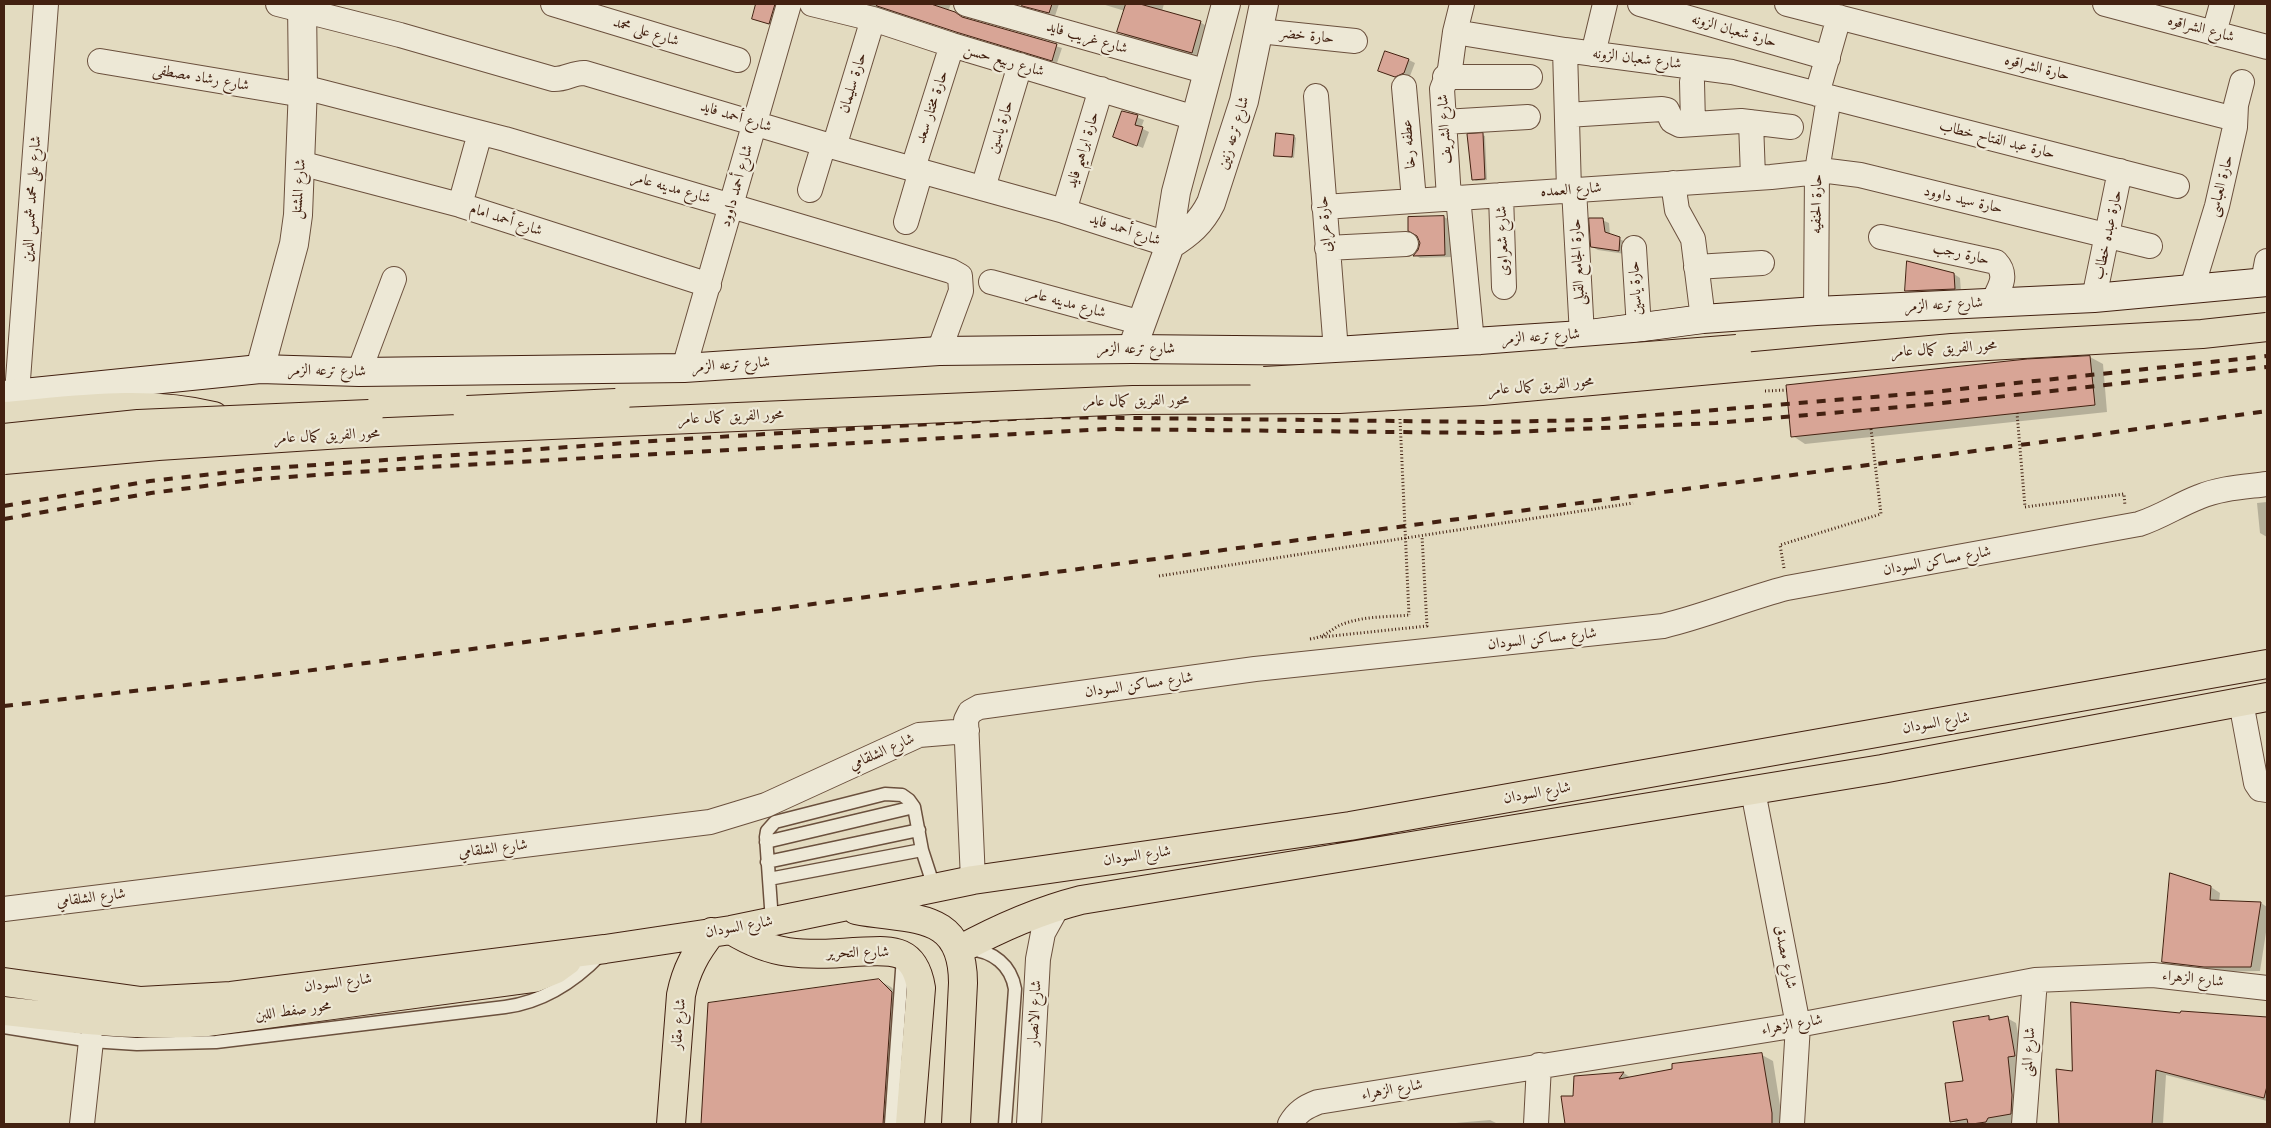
<!DOCTYPE html>
<meta charset="utf-8">
<style>
body{margin:0}
#map{position:relative;width:2271px;height:1128px;overflow:hidden;background:#e3dbc0;font-family:"Old Standard TT",serif}
canvas{display:block}
.frame{position:absolute;inset:0;border:5px solid #432111;pointer-events:none}
</style>
<div id="map">
<canvas width="2271" height="1128"></canvas>
<div class="frame"></div>
</div>
<script>
const ctx = document.querySelector('canvas').getContext('2d');
ctx.lineJoin = 'round';
function fillPath(path, color) {
  ctx.fillStyle = color;
  ctx.fill(path, 'evenodd');
}
function trace(path, color, width, dash) {
  ctx.strokeStyle = color;
  ctx.lineWidth = width;
  ctx.lineCap = dash ? 'butt' : 'round';
  ctx.setLineDash(dash || []);
  ctx.stroke(path);
}
function label(font, color, halo, rows, align = 'center') {
  ctx.font = font + ' "Old Standard TT",Amiri,serif';
  ctx.lineWidth = 4.5;
  ctx.setLineDash([]);
  ctx.textBaseline = 'middle';
  ctx.strokeStyle = halo;
  ctx.fillStyle = color;
  for (const [text, x, y, turn = 0] of rows) {
    ctx.save();
    ctx.translate(x, y);
    ctx.rotate((+turn || 0) * Math.PI / 180);
    ctx.textAlign = isNaN(turn) ? turn : align;
    if (halo) ctx.strokeText(text, 0, 0);
    ctx.fillText(text, 0, 0);
    ctx.restore();
  }
}
fillPath(new Path2D(`
 M757 4H780L774 26 753 19Z
 M866 4H951L948 11 964 19 1062 48 1057 63Z
 M1024 4H1059L1055 16 1030 8Z
 M1102 4H1164L1162 11 1200 22 1208 27 1200 57 1127 36 1119 32 1125 11Z
 M1409 60 1415 63 1410 76 1402 80 1380 71Z
 M1123 112 1144 120 1141 128 1149 132 1143 148 1115 137Z
 M1482 135 1485 136 1487 180 1476 181 1473 179Z
 M1294 136 1296 138 1294 158 1275 155Z
 M1444 217 1450 220 1451 257 1420 258 1415 255 1420 250 1421 243 1409 219Z
 M1602 220 1609 223 1610 235 1626 242 1625 254 1598 250 1592 247Z
 M1954 274 1960 278 1961 292 1912 294 1906 290Z
 M2090 357 2103 364 2107 412 1805 444 1793 436Z
 M2267 502V537L2260 533 2257 503Z
 M2211 887 2220 893 2219 902 2261 903 2267 907V926L2260 971 2214 972 2172 967 2163 961Z
 M878 980 891 987 904 1000 896 1124H702L709 1004Z
 M2182 1012 2267 1018V1101L2166 1075 2163 1124H2061L2057 1071 2074 1072 2181 1015Z
 M1989 1017 1994 1020 2007 1018 2016 1023 2023 1060 2016 1062 2021 1101 2019 1124H1958L1952 1121Z
 M1762 1055 1773 1061 1783 1124H1567L1563 1097 1574 1098 1575 1077 1624 1073 1631 1078Z
 M1490 1120 1498 1124H1444Z`), '#0003');
const building = new Path2D(`
 M756 4H775L769 24 752 19Z
 M877 4H931L955 12 962 17 1057 44 1052 61 956 32 877 6Z
 M1023 4H1052L1049 13 1022 6Z
 M1126 4H1140L1201 21 1192 53 1117 32Z
 M1385 51 1409 59 1404 73 1395 77 1378 71Z
 M1122 111 1138 115 1135 125 1143 127 1137 146 1113 137Z
 M1276 133 1294 135 1292 157 1274 156Z
 M1483 133 1485 179 1472 180 1467 134Z
 M1444 216 1445 255 1413 256 1418 250 1420 243 1417 236 1408 231V217Z
 M1589 218H1603L1605 232 1620 237 1619 251 1591 247Z
 M1907 261 1954 273 1955 289 1905 291Z
 M2090 356 2095 405 1791 437 1786 385 2027 359Z
 M2170 873 2211 886 2210 900 2261 902 2251 967H2204L2162 962Z
 M879 979 892 992 883 1124H701L708 1003Z
 M2071 1002 2180 1013 2181 1011 2267 1017V1086L2264 1098 2156 1070 2152 1124H2059L2056 1069 2072 1071Z
 M1989 1016V1020L2008 1016 2015 1056 2008 1057 2012 1095 2011 1114 1988 1118 1986 1122 1972 1124H1968L1967 1119 1950 1122 1945 1083 1963 1081 1953 1022Z
 M1762 1053 1772 1113V1124H1565L1561 1096H1573L1574 1076 1624 1072 1619 1079 1672 1069V1064Z`);
fillPath(building, '#d8a596');
trace(building, '#432111', 1);
const service = new Path2D(`
 M766 842 914 807
 M767 862 919 830
 M769 879 922 850
 M772 921 766 837 767 831 775 822 885 794 902 795 909 800 914 807 922 850 934 887
 M969 949C993 951 1011 965 1015 989L1005 1124
 M4 1027 91 1041 137 1044 216 1042 505 1007C544 1002 575 981 601 954
 M891 1124 903 957`);
const minor = new Path2D(`
 M278 4 400 35 553 79C565 80 574 72 585 73L834 147 1064 211 1170 245
 M553 4 738 60
 M812 4 873 19 952 45 1195 118
 M966 4 1208 72
 M1640 4 1828 58
 M1787 4 2235 119
 M2105 4 2267 47
 M1259 31 1355 41
 M1455 32 1565 50 1732 72 2177 186
 M2214 33 2222 4
 M1565 50 1569 190
 M1593 54 1605 4
 M100 61 303 95
 M1445 77H1530
 M1692 82 1693 124
 M303 87 505 139 951 271 960 276 961 291 939 351
 M1404 87 1414 200
 M1817 94 1839 17
 M1316 96 1336 351
 M1567 115 1662 109 1667 110 1672 121 1680 125 1741 121 1791 127
 M1444 122 1528 117
 M1751 122 1753 177
 M834 147 873 19
 M300 163 460 205 709 285
 M913 168 952 45
 M1673 183 1677 210 1693 239 1703 319
 M983 188 1020 65
 M1574 189 1582 335
 M810 190 824 144
 M1501 195 1504 287
 M1458 197 1472 342
 M1449 198 1442 89 1450 69 1455 32 1462 4
 M460 205 480 133
 M1324 207 1771 177 1828 171 1860 175 2150 246
 M1064 211 1101 89
 M906 222 921 171
 M1881 237 1996 262C2009 276 1999 289 1992 303
 M1327 248 1406 244
 M1634 248 1639 328
 M1696 267 1762 263
 M991 282 1142 323
 M2263 282 2267 261
 M2192 288 2217 206 2235 127 2236 105 2242 82
 M2094 298 2120 171
 M1816 311 1817 171 1829 97
 M684 368 789 4
 M359 372 394 279
 M17 393 46 4
 M2241 702 2256 783 2260 789 2267 790
 M1753 791 1798 1025 1792 1124
 M973 880 966 720 970 712 979 707 1255 669 1663 626C1705 616 1745 599 1787 588L2139 524C2161 517 2178 505 2199 497 2220 488 2244 487 2267 484
 M4 909 710 822 766 805 919 735 967 731
 M82 1124 91 1041
 M1029 1124 1038 959 1043 933 1058 906
 M1290 1124C1297 1112 1305 1107 1318 1102L1798 1025 2035 980 2153 975 2267 988
 M1536 1124 1539 1065
 M2024 1124 2035 980`);
const tertiary = new Path2D(`
 M1170 245C1189 233 1201 223 1211 203L1244 101 1264 4
 M1132 349 1170 245V230L1176 192 1226 4
 M260 369 294 244 298 215 303 87 302 4`);
const secondary = new Path2D(`
 M4 395 260 369 359 372 684 368 939 351 1132 349 1336 351 1582 335 1703 319 1816 311 2094 298 2267 282`);
const primary = new Path2D(`
 M856 910C910 921 963 909 963 983L956 1124
 M731 930C749 941 767 949 788 952 810 955 832 954 854 952 887 951 914 944 921 988L910 1124
 M959 950C999 928 1038 911 1081 900L1882 769 2267 697
 M4 982 141 1001 231 996 605 949 731 930 973 880 1350 826 2267 664
 M4 1011C72 1019 138 1027 207 1022L534 978 556 969 567 961
 M671 1124 681 995C686 970 696 952 712 932`);
const motorway = new Path2D(`
 M4 416C74 410 145 399 214 416`);
trace(service, '#6b503d', 15);
trace(minor, '#6b503d', 26);
trace(tertiary, '#6b503d', 30);
trace(secondary, '#432111', 30);
trace(primary, '#432111', 30);
trace(motorway, '#432111', 30);
trace(new Path2D(`
 M1765 391 1787 390
 M2025 507 2124 494 2125 506
 M1784 568 1780 545 1881 514
 M1159 576 1633 503
 M1322 637 1427 626 1422 536
 M1310 639C1330 636 1331 627 1346 623 1366 616 1389 617 1409 615`), '#432111', 3, [1, 2.5]);
trace(service, '#ede8d6', 12);
trace(minor, '#ede8d6', 24);
trace(tertiary, '#ede8d6', 28);
trace(secondary, '#ede8d6', 28);
trace(primary, '#e3dbc0', 28);
trace(motorway, '#e3dbc0', 28);
trace(new Path2D(`
 M4 506 150 481 258 469 653 441 1043 417 1488 422 1593 420 1933 392 2267 356
 M4 519 151 493 259 479 444 466 1107 429 1488 433 1716 423 1934 404 2267 367
 M4 706 290 673 2073 438 2267 411`), '#432111', 4, [9, 9]);
const motorwayBridge = new Path2D(`
 M1264 381 1482 369 1737 349
 M467 410 616 403
 M4 438 138 424 369 414
 M4 460 158 446 342 434 1133 400 1339 399 1482 391 1952 348 2202 334 2267 327`);
trace(motorwayBridge, '#432111', 30, []);
trace(new Path2D(`
 M2017 413 2025 507
 M1400 419 1409 615
 M1871 429 1881 514`), '#432111', 3, [1, 2.5]);
trace(motorwayBridge, '#e3dbc0', 28);
label('15px', '#432111', '#ede8d6', [
 ["شارع الشراقوه",2201,29,15],
 ["حارة شعبان الزونه",1734,31,16],
 ["شارع على محمد",646,32,17],
 ["حارة خضر",1307,36,6],
 ["شارع غريب فايد",1087,38,16],
 ["شارع شعبان الزونه",1637,59,7],
 ["شارع ربيع حسن",1004,61,16],
 ["حارة الشراقوه",2037,68,14],
 ["شارع رشاد مصطفى",201,78,10],
 ["حارة سليمان",853,83,-73],
 ["حارة مختار سعد",932,107,-72],
 ["شارع أحمد فايد",736,117,17],
 ["حارة ياسين",1001,127,-73],
 ["شارع الشريف",1445,129,-93],
 ["شارع ترعه زنين",1234,133,-73],
 ["حارة عبد الفتاح خطاب",1997,140,14],
 ["عطفه رخا",1409,144,-95],
 ["حارة ابراهيم فايد",1083,150,-73],
 ["شارع أحمد داوود",737,186,-74],
 ["حارة العباسى",2221,186,-76],
 ["شارع مدينه عامر",671,188,16],
 ["شارع المشتل",299,189,-86],
 ["شارع العمده",1571,190,-4],
 ["شارع على محمد شمس الدين",32,199,-86],
 ["حارة سيد داوود",1963,200,13],
 ["حارة الحنفيه",1817,204,-89],
 ["شارع أحمد امام",506,220,18],
 ["حارة عرابى",1325,224,-94],
 ["شارع أحمد فايد",1125,230,18],
 ["حارة عبده خطاب",2108,235,-78],
 ["شارع شعراوى",1503,241,-92],
 ["حارة رجب",1961,254,13],
 ["حارة الجامع القبلى",1578,262,-93],
 ["حارة ياسين",1636,288,-94],
 ["شارع مدينه عامر",1066,303,15],
 ["شارع ترعه الزمر",1944,305,-3],
 ["شارع ترعه الزمر",1541,337,-4],
 ["شارع ترعه الزمر",1136,349],
 ["محور الفريق كمال عامر",1944,349,-4],
 ["شارع ترعه الزمر",731,365,-4],
 ["شارع ترعه الزمر",327,371,1],
 ["محور الفريق كمال عامر",1541,386,-5],
 ["محور الفريق كمال عامر",1136,401,-1],
 ["محور الفريق كمال عامر",731,417,-3],
 ["محور الفريق كمال عامر",327,436,-3],
 ["شارع مساكن السودان",1937,561,-10],
 ["شارع مساكن السودان",1542,639,-6],
 ["شارع مساكن السودان",1139,685,-8],
 ["شارع السودان",1936,723,-10],
 ["شارع الشلقامي",882,752,-24],
 ["شارع السودان",1537,793,-10],
 ["شارع الشلقامي",493,849,-7],
 ["شارع السودان",1137,856,-8],
 ["شارع الشلقامي",91,898,-7],
 ["شارع السودان",739,927,-10],
 ["شارع التحرير",858,953,-1],
 ["شارع مصدق",1785,957,79],
 ["شارع الزهراء",2193,979,6],
 ["شارع السودان",338,983,-7],
 ["محور صفط اللبن",293,1011,-8],
 ["شارع الانصار",1035,1013,-87],
 ["شارع مقار",679,1024,-85],
 ["شارع الزهراء",1792,1025,-10],
 ["شارع المنى",2029,1052,-86],
 ["شارع الزهراء",1392,1090,-10]
]);
</script>
